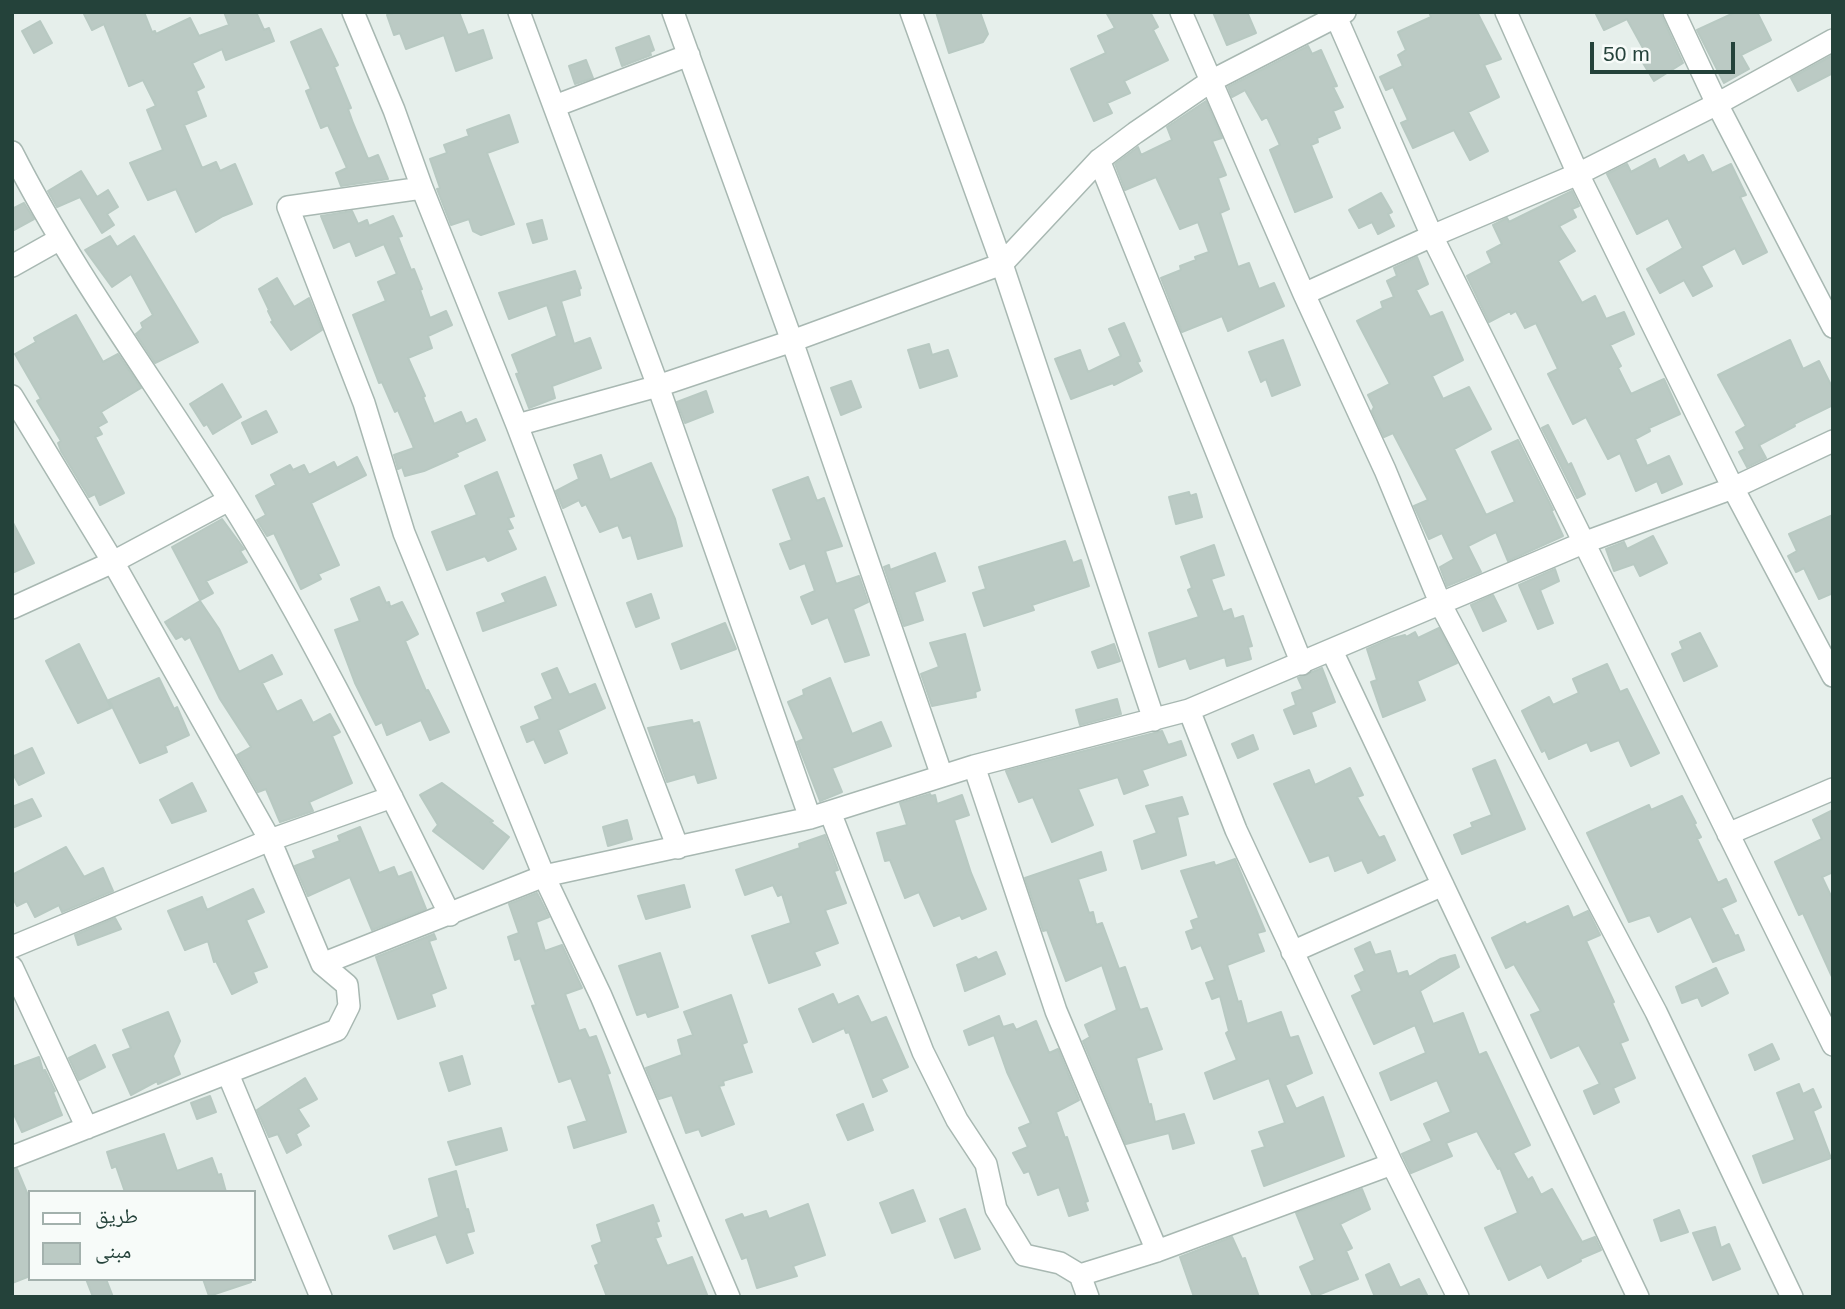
<!DOCTYPE html>
<meta charset="utf-8">
<style>
body{margin:0}
#map{position:relative;width:1845px;height:1309px;overflow:hidden;background:#e6efeb;font-family:Arial,"Noto Naskh Arabic",sans-serif}
canvas{display:block}
.frame{position:absolute;inset:0;border:14px solid #24423a;pointer-events:none}
.legend{position:absolute;left:28px;top:1190px;width:228px;height:91px;box-sizing:border-box;background:#f7fbf9;border:2px solid #a3b1ad;margin:0;padding:9px 12px;list-style:none;font-size:21px;color:#24423a}
.legend li{display:flex;align-items:center;gap:14px;height:35px}
.legend b{width:35px;border:2px solid #a3b1ad}
.scale{position:absolute;left:1590px;top:42px;width:145px;height:32px;box-sizing:border-box;border:4px solid #24423a;border-top:0;padding-left:9px;font-size:21px;line-height:24px;white-space:nowrap;color:#24423a;-webkit-text-stroke:5px #f7fbf9;paint-order:stroke}
</style>
<div id="map">
<canvas width="1845" height="1309"></canvas>
<div class="frame"></div>
<ul class="legend">
<li><b style="height:9px;background:#fff"></b>طريق</li>
<li><b style="height:19px;background:#bbcac4"></b>مبنى</li>
</ul>
<div class="scale">50 m</div>
</div>
<script>
const ctx = document.querySelector('canvas').getContext('2d');
ctx.lineJoin = 'round';
function fillPath(path, color) {
  ctx.fillStyle = color;
  ctx.fill(path, 'evenodd');
}
function trace(path, color, width, dash) {
  ctx.strokeStyle = color;
  ctx.lineWidth = width;
  ctx.lineCap = dash ? 'butt' : 'round';
  ctx.setLineDash(dash || []);
  ctx.stroke(path);
}
const building = new Path2D(`
 M83 12H144L152 32 155 31 156 34 190 18 199 36 229 25 224 12H256L264 30 269 28 274 41 226 60 222 49 192 63 204 87 196 91 206 116 184 125 202 168 216 162 220 171 235 164 252 204 223 216 196 232 176 189 148 200 130 163 163 150 147 110 156 106 143 80 129 86 104 24 92 30Z
 M397 12H459L468 35 483 30 492 58 456 71 444 35 406 49 400 33 394 35 387 15Z
 M936 12H980L988 34 983 42 949 53Z
 M1106 12H1150L1158 27 1153 30 1168 60 1124 81 1130 93 1107 103 1112 113 1094 121 1071 69 1106 53 1098 36 1115 28Z
 M1213 12H1247L1256 33 1227 45Z
 M1429 12H1477L1501 59 1484 65 1499 97 1468 112 1488 151 1470 160 1454 130 1413 148 1401 123 1408 120 1393 87 1386 90 1380 77 1403 66 1398 55 1406 50 1398 32 1431 17Z
 M1595 12H1660L1683 63 1654 81 1643 63 1649 59 1627 19 1604 30Z
 M1736 12H1757L1771 40 1741 55 1749 69 1724 83 1697 30Z
 M40 21 52 43 34 53 22 31Z
 M321 29 338 65 334 67 351 108 348 109 353 123 368 159 378 155 388 179 341 186 336 173 347 168 328 125 321 128 306 91 311 89 291 42Z
 M649 36 654 50 650 52 651 55 622 66 616 48Z
 M1308 46 1312 54 1321 50 1337 86 1333 87 1343 107 1333 111 1340 128 1317 138 1318 142 1311 145 1332 197 1295 212 1270 150 1280 145 1267 117 1262 120 1245 90 1232 97 1228 87Z
 M1833 55V73L1798 91 1791 78Z
 M586 60 593 78 575 84 569 66Z
 M1206 101 1222 138 1212 141 1226 175 1218 178 1229 209 1220 213 1238 267 1249 263 1259 289 1274 283 1284 306 1228 331 1222 316 1182 332 1161 278 1181 270 1180 266 1196 260 1195 257 1209 252 1198 222 1180 229 1156 177 1125 190 1115 164 1138 147 1141 155 1172 140 1167 127Z
 M509 115 518 142 487 153 514 224 481 235 473 231 469 219 451 225 437 189 440 188 430 159 447 153 444 145 469 136 467 130Z
 M1684 155 1688 163 1703 155 1712 173 1731 164 1746 195 1740 197 1767 252 1743 264 1735 248 1701 266 1712 286 1693 296 1684 280 1660 293 1647 269 1683 248 1668 218 1637 234 1607 174 1627 164 1631 172 1655 159 1659 169Z
 M81 171 97 197 108 190 118 207 107 214 114 225 102 233 80 197 57 207 48 191Z
 M1572 191 1579 206 1572 209 1576 217 1559 226 1575 251 1558 261 1582 303 1595 296 1606 319 1624 312 1634 334 1610 345 1621 366 1618 368 1631 394 1664 379 1680 414 1649 428 1650 431 1635 439 1647 466 1669 456 1682 484 1662 493 1657 481 1636 491 1620 453 1608 459 1586 417 1573 424 1548 374 1558 369 1536 323 1525 328 1516 311 1511 314 1510 311 1489 322 1467 276 1492 263 1487 252 1502 244 1493 225 1507 218 1509 222Z
 M1381 193 1392 212 1388 214 1394 226 1378 234 1372 222 1359 228 1349 210Z
 M24 203 34 219 12 231V209Z
 M352 211 358 224 367 220 369 226 393 216 402 236 398 237 411 270 414 269 422 289 420 290 430 318 446 311 452 325 428 336 432 348 408 358 425 396 423 397 434 424 461 412 466 424 476 419 485 440 456 453 458 456 424 471 405 476 402 467 398 469 394 455 414 448 398 410 395 412 382 382 379 383 353 315 386 301 378 282 397 274 384 244 356 256 350 241 334 248 321 216Z
 M542 220 547 239 533 243 527 224Z
 M110 236 117 247 134 236 198 342 155 363 136 334 143 328 141 323 153 315 131 274 112 287 85 250Z
 M1417 257 1428 284 1416 290 1430 317 1442 312 1463 360 1432 376 1443 399 1469 387 1491 429 1454 449 1486 515 1515 502 1492 452 1518 440 1553 510H1551L1563 536 1508 561 1496 532 1468 546 1481 572 1447 586 1440 567 1454 559 1442 533 1429 539 1414 506 1428 500 1393 433 1384 437 1372 411 1374 407 1368 395 1390 384 1357 321 1383 308 1381 302 1394 297 1387 281 1397 276 1394 268Z
 M575 271 581 288 579 289 580 295 561 301 574 344 590 338 601 368 552 386 555 398 529 408 516 374 519 373 512 355 557 336 547 305 509 319 499 293Z
 M277 278 294 307 309 298 322 330 291 350 271 322 273 321 268 311 269 310 259 289Z
 M76 315 103 362 118 354 141 388 101 412 107 422 98 427 102 434 95 437 124 493 100 505 95 494 89 497 61 451 58 443 61 441 37 401 41 399 15 354 36 342 34 338Z
 M1124 323 1140 361 1137 362 1142 371 1114 385 1113 383 1071 399 1055 359 1080 350 1088 372 1121 356 1109 329Z
 M1283 340 1300 385 1272 396 1266 379 1261 382 1249 352Z
 M1790 340 1803 369 1819 361 1833 389V405L1794 424 1795 426 1759 445 1766 458 1747 467 1739 452 1745 449 1736 432 1746 426 1718 375Z
 M929 344 932 355 948 350 957 376 920 388 908 350Z
 M851 381 861 407 841 415 831 388Z
 M222 384 241 417 213 434 207 424 204 426 190 404Z
 M706 391 713 412 685 423 677 402Z
 M266 411 277 432 252 444 242 423Z
 M1548 425 1568 465 1571 463 1585 494 1577 498 1542 428Z
 M601 455 610 480 651 463 675 519 682 546 638 559 631 535 623 538 618 525 600 532 586 504 582 506 579 500 563 508 556 491 579 479 574 465Z
 M357 457 366 475 311 503 339 565 318 574 321 579 301 589 274 533 267 536 257 520 266 515 256 496 276 485 271 475 290 465 293 470 304 465 309 475 334 462 337 468Z
 M497 472 514 516 508 518 513 528 507 530 516 549 488 561 485 556 447 570 432 532 477 515 465 486Z
 M808 477 817 501 824 498 842 546 825 551 836 584 859 576 868 602 853 609 869 655 845 662 828 617 812 624 801 597 815 591 805 563 790 569 780 544 792 540 773 490Z
 M1189 492 1190 496 1196 494 1202 517 1176 524 1169 497Z
 M1833 515V593L1819 599 1804 568 1796 572 1788 556 1797 551 1789 534Z
 M222 519 244 549 240 551 247 562 206 581 213 593 200 600 172 547Z
 M12 521 34 563 12 573Z
 M1653 536 1667 563 1640 576 1634 564 1614 571 1606 549 1624 542 1627 549Z
 M1065 541 1073 563 1081 560 1089 586 1032 605 1034 610 984 626 973 593 986 589 979 567Z
 M1214 545 1224 575 1211 579 1223 612 1231 609 1234 619 1243 616 1252 646 1248 647 1251 659 1227 666 1225 657 1190 669 1186 658 1159 667 1149 633 1199 617 1188 590 1192 588 1181 557Z
 M935 553 945 581 914 592 923 620 904 626 884 567 889 565 890 570Z
 M1555 569 1559 581 1540 590 1553 623 1538 629 1519 585Z
 M545 577 556 605 483 631 477 613 506 602 502 594Z
 M379 587 386 603 389 602 390 607 402 602 418 634 405 641 426 691 428 690 449 732 430 740 421 720 387 735 382 722 376 725 355 683 335 630 360 621 351 599Z
 M651 594 659 618 636 627 627 603Z
 M1493 595 1506 621 1483 631 1471 605Z
 M200 601 219 629 239 672 272 655 282 674 262 683 277 712 301 700 313 723 330 714 340 732 332 736 352 783 309 802 313 811 280 822 266 789 258 792 237 755 251 747 220 699 190 637 185 640 182 636 176 639 165 622Z
 M725 623 736 649 681 669 672 644Z
 M1439 628 1457 663 1417 681 1425 700 1383 717 1371 682 1377 680 1367 649 1390 639 1405 635 1406 637 1415 632 1418 638Z
 M1700 633 1717 666 1684 681 1672 654 1683 649 1680 642Z
 M965 634 980 690 975 692 976 697 932 706 921 674 939 667 930 643Z
 M79 644 111 708 78 723 46 661Z
 M1114 644 1120 661 1098 668 1092 652Z
 M1607 664 1620 692 1627 689 1659 753 1631 766 1619 740 1591 751 1587 742 1549 759 1545 750 1542 752 1522 711 1549 697 1553 705 1579 693 1573 679Z
 M557 668 569 695 595 684 605 708 558 730 567 753 545 763 534 739 527 742 521 727 540 719 535 707 553 699 542 674Z
 M1322 668 1335 702 1311 712 1316 726 1294 734 1284 710 1296 705 1292 693 1303 689 1298 678Z
 M159 678 174 709 177 707 189 735 165 746 167 752 140 763 109 700Z
 M830 678 852 734 881 722 891 746 832 768 842 792 820 801 797 742 804 739 788 702 804 695 803 690Z
 M1117 699 1121 714 1080 725 1076 710Z
 M692 720 693 724 699 722 716 778 698 783 695 774 667 782 648 728Z
 M1162 731 1168 745 1181 741 1186 755 1142 770 1148 785 1124 794 1118 777 1078 789 1093 825 1052 842 1033 797 1019 802 1006 771Z
 M1253 735 1258 749 1238 758 1232 744Z
 M32 748 44 773 19 785 12 772V757Z
 M1495 760 1525 829 1462 854 1454 835 1473 827 1471 823 1492 815 1473 769Z
 M1350 768 1363 795 1357 797 1379 838 1384 836 1395 860 1368 873 1362 860 1335 871 1329 855 1310 862 1274 784 1309 770 1315 785Z
 M192 783 206 811 172 823 160 800Z
 M442 783 493 821 490 822 509 837 483 869 433 831 438 825 420 795Z
 M930 794 931 796 935 795 937 804 962 795 969 815 954 820 971 873 986 909 962 919 960 915 934 926 919 892 905 898 890 860 885 861 877 833 907 825 900 803Z
 M1682 796 1696 823 1694 824 1701 837 1697 839 1718 883 1726 879 1736 901 1721 908 1735 936 1738 935 1744 950 1713 962 1691 916 1658 932 1650 915 1629 922 1587 833 1649 805 1651 810Z
 M1182 797 1188 814 1177 817 1186 855 1142 869 1134 841 1157 833 1146 806Z
 M32 799 41 816 12 828V807Z
 M1833 810V872L1822 877 1833 900V979L1803 913 1799 915 1775 862 1822 839 1813 820Z
 M627 820 632 839 608 846 603 827Z
 M360 827 379 873 394 867 398 877 411 872 426 909 372 930 350 877 308 896 295 866 316 858 313 851 340 841 338 836Z
 M825 835 838 870 834 871 846 903 825 910 838 943 814 952 820 965 769 983 752 936 791 923 782 894 778 896 773 885 745 895 736 870 800 848 799 844Z
 M66 847 84 877 103 868 113 891 62 912 59 905 35 917 27 901 17 906 12 896V875Z
 M1101 852 1106 870 1078 879 1089 913 1093 912 1096 925 1102 923 1119 969 1125 967 1140 1010 1147 1008 1162 1049 1136 1058 1149 1105 1151 1104 1155 1122 1184 1114 1194 1143 1173 1149 1169 1133 1126 1144 1083 1041 1090 1037 1085 1025 1117 1010 1102 965 1066 981 1047 930 1043 931 1025 878Z
 M1235 859 1265 931 1257 933 1264 951 1227 965 1238 1002 1241 1001 1247 1024 1281 1012 1290 1038 1298 1036 1312 1073 1285 1085 1296 1109 1323 1097 1344 1156 1264 1186 1252 1151 1265 1147 1259 1132 1285 1123 1269 1078 1214 1099 1205 1073 1237 1060 1226 1033 1229 1031 1220 996 1212 999 1206 983 1215 980 1201 945 1192 949 1186 932 1194 929 1191 921 1199 918 1181 871 1214 862 1215 866Z
 M684 885 690 907 646 919 638 896Z
 M253 889 264 912 246 920 267 967 253 972 257 982 232 994 216 961 214 962 208 941 185 950 168 911 202 897 207 910Z
 M537 893 549 917 536 922 545 951 562 945 582 988 565 994 579 1031 585 1029 589 1038 596 1036 610 1073 607 1074 626 1132 574 1148 568 1127 587 1121 571 1078 559 1082 532 1006 536 1005 520 958 515 960 508 937 519 933 509 904Z
 M1568 906 1573 918 1588 911 1600 935 1586 941 1614 1002 1612 1003 1628 1040 1620 1043 1635 1078 1613 1088 1619 1102 1594 1114 1584 1091 1600 1084 1579 1045 1551 1058 1531 1015 1541 1011 1514 964 1506 968 1492 938 1525 922 1526 925Z
 M115 918 121 929 78 945 75 935Z
 M434 934 436 939 429 941 446 988 431 994 435 1006 398 1019 376 957Z
 M1370 942 1375 955 1390 951 1397 974 1407 971 1409 977 1440 959 1455 955 1459 967 1420 991 1433 1024 1463 1013 1479 1055 1486 1052 1530 1145 1513 1153 1528 1180 1532 1177 1541 1195 1552 1189 1582 1242 1595 1237 1601 1250 1580 1259 1581 1261 1548 1278 1541 1264 1509 1280 1485 1228 1518 1213 1500 1168 1498 1169 1477 1131 1446 1143 1452 1156 1411 1173 1402 1154 1432 1141 1424 1124 1451 1112 1437 1080 1391 1100 1380 1073 1426 1053 1415 1025 1374 1044 1352 996 1362 991 1355 976 1365 971 1355 949Z
 M996 952 1005 974 965 991 957 965 976 957 978 960Z
 M660 953 678 1007 648 1017 646 1012 637 1015 619 966Z
 M1716 968 1728 993 1702 1006 1698 997 1682 1003 1676 987Z
 M833 994 838 1005 858 996 871 1023 886 1017 908 1067 881 1079 887 1091 873 1097 849 1032 846 1033 844 1028 813 1042 799 1009Z
 M731 995 747 1042 742 1044 752 1072 723 1081 724 1085 719 1086 734 1124 702 1136 699 1129 686 1133 672 1095 659 1099 646 1068 682 1055 678 1040 693 1035 684 1012Z
 M168 1012 180 1041 173 1056 180 1074 158 1084 157 1081 131 1095 113 1055 131 1048 123 1030Z
 M999 1016 1003 1027 1013 1024 1016 1030 1036 1021 1049 1053 1058 1049 1079 1100 1056 1112 1065 1138 1067 1137 1088 1201 1085 1202 1088 1210 1069 1216 1059 1187 1038 1195 1029 1171 1024 1173 1013 1153 1028 1147 1019 1128 1031 1123 1007 1072 994 1035 969 1045 964 1031Z
 M1772 1044 1779 1059 1755 1070 1749 1055Z
 M95 1045 105 1067 79 1080 69 1058Z
 M462 1056 470 1084 449 1091 440 1063Z
 M39 1057 43 1071 45 1070 55 1091 53 1092 62 1115 22 1132 12 1110V1067Z
 M305 1078 317 1099 298 1109 309 1126 296 1134 301 1145 287 1153 278 1134 269 1137 257 1110Z
 M1799 1084 1803 1094 1813 1089 1821 1107 1813 1111 1831 1158 1763 1183 1753 1156 1795 1140 1777 1093Z
 M210 1096 216 1112 197 1119 191 1103Z
 M863 1104 873 1130 848 1140 837 1115Z
 M501 1128 507 1150 456 1165 448 1142Z
 M164 1134 177 1171 212 1158 218 1175 221 1174 226 1192H125L116 1166 112 1168 107 1152Z
 M17 1169 30 1200V1276L12 1283V1170Z
 M456 1171 466 1210 468 1209 474 1231 466 1233 473 1253 447 1263 436 1234 394 1249 389 1236 439 1217 429 1179Z
 M1362 1189 1370 1209 1340 1224 1352 1248 1346 1251 1358 1279 1313 1297 1300 1267 1315 1260 1296 1213Z
 M913 1190 925 1221 892 1233 880 1203Z
 M808 1204 825 1255 793 1266 797 1276 757 1288 747 1257 742 1259 726 1220 742 1214 744 1218 766 1211 769 1219Z
 M653 1205 659 1221 656 1222 661 1236 655 1238 667 1266 692 1257 708 1297H607L595 1266 599 1264 592 1246 602 1242 597 1225Z
 M965 1209 980 1249 955 1258 940 1219Z
 M1679 1210 1688 1232 1661 1241 1654 1220Z
 M1715 1227 1721 1248 1729 1244 1740 1269 1713 1280 1693 1233Z
 M1232 1237 1242 1259 1245 1258 1259 1297H1194L1180 1257Z
 M1389 1264 1400 1288 1419 1279 1428 1297H1375L1366 1275Z
 M86 1279H106L113 1297H93Z
 M203 1279H251V1282L209 1296Z`);
fillPath(building, '#bbcac4');
trace(building, '#b8c9c2', 2);
const minor = new Path2D(`
 M353 12 394 110 422 188 517 425 678 848
 M519 12 658 386 810 818
 M673 12 792 341 942 776
 M911 12 1002 264 1154 720
 M1181 12 1304 294 1385 470 1441 605 1656 1012 1792 1297
 M1334 12 1432 236 1833 1045
 M1506 12 1578 174 1733 488 1833 676
 M1674 12 1717 104 1833 327
 M555 106 689 55
 M12 152C74 274 156 383 228 498 312 632 381 775 450 915
 M1099 160 1302 664
 M422 188 288 207 364 403 404 533 544 876 601 996 729 1297
 M12 266 60 239
 M1304 294 1432 236 1578 174 1717 104 1833 40
 M12 396 113 562 270 840 322 964 347 985 349 1006 337 1030 12 1157
 M517 425 658 386 792 341 1002 264 1099 160 1135 133 1211 81 1345 12
 M12 608 113 562 229 500
 M1332 651 1638 1297
 M1189 710 1236 830 1392 1164 1458 1297
 M974 766 1056 1011 1157 1251
 M830 812 923 1052 957 1120 986 1164 996 1209 1024 1255 1060 1263 1080 1275 1088 1297
 M1728 834 1833 789
 M12 947 270 840 392 797
 M1292 952 1443 885
 M322 964 544 876 810 818 974 766 1189 710 1583 543 1733 488 1833 441
 M12 967 87 1128
 M228 1074 321 1297
 M1080 1275 1157 1251 1392 1164`);
trace(minor, '#a8b8b2', 24);
trace(minor, '#fff', 21);
</script>
